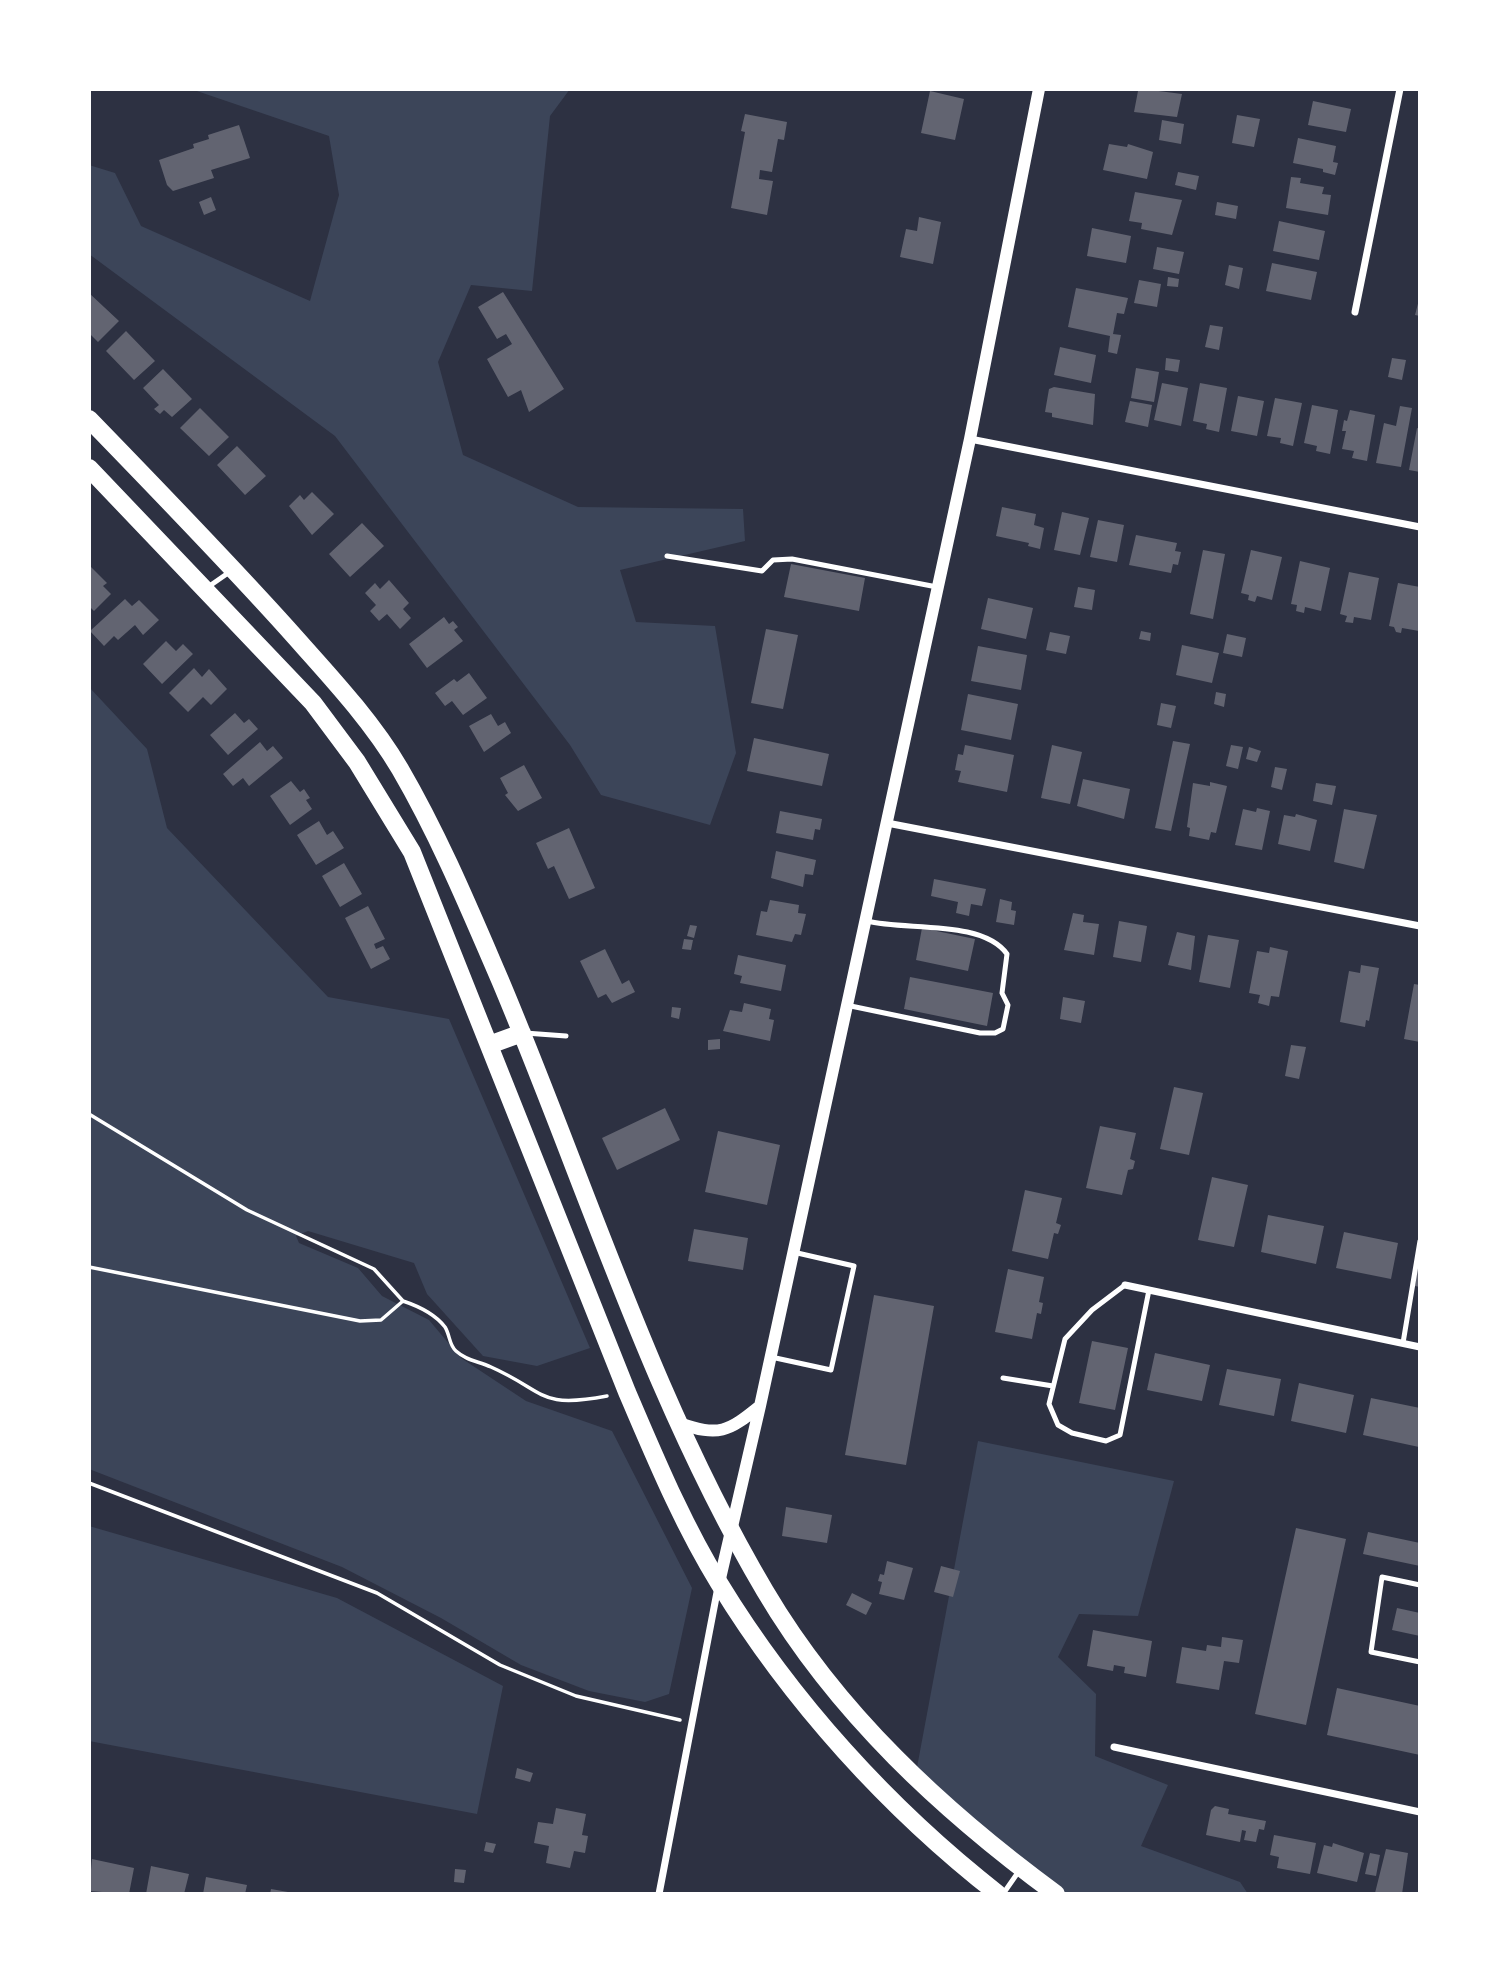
<!DOCTYPE html>
<style>
body{margin:0}
#map{position:relative;width:1509px;height:1983px;overflow:hidden;background:#2d3142;font-family:"Work Sans",sans-serif}
canvas{display:block}
.frame{position:absolute;inset:0;border:91px solid #fff;pointer-events:none}
</style>
<div id="map">
<canvas width="1509" height="1983"></canvas>
<div class="frame"></div>
</div>
<script>
const ctx = document.querySelector('canvas').getContext('2d');
ctx.lineJoin = 'round';
function fillPath(path, color) {
  ctx.fillStyle = color;
  ctx.fill(path, 'evenodd');
}
function trace(path, color, width, dash) {
  ctx.strokeStyle = color;
  ctx.lineWidth = width;
  ctx.lineCap = dash ? 'butt' : 'round';
  ctx.setLineDash(dash || []);
  ctx.stroke(path);
}
fillPath(new Path2D(`
 M191 89H570L550 116 532 291 471 285 438 362 463 455 578 507 743 509 745 541 620 570 636 622 715 626 736 753 710 825 601 795 570 745 335 436 89 254V165L115 173 141 226 310 301 339 195 329 136Z
 M89 687 147 749 167 828 328 997 449 1019 590 1348 537 1366 483 1356 427 1294 414 1263 308 1231 296 1236 299 1243 358 1268 382 1296 429 1320 461 1358 526 1401 612 1431 692 1588 669 1694 645 1702 589 1691 521 1665 441 1618 342 1567 89 1469Z
 M978 1441 1174 1481 1138 1616 1079 1614 1058 1657 1096 1694 1095 1756 1168 1785 1141 1846 1240 1882 1248 1894H1056L915 1778Z
 M89 1526 337 1598 503 1686 477 1814 89 1741Z`), '#3c4559');
fillPath(new Path2D(`
 M1143 89 1182 94 1177 117 1134 112 1138 91Z
 M930 91 964 99 955 140 921 133Z
 M1313 101 1351 109 1346 132 1308 125Z
 M745 114 787 122 784 140 778 139 772 172 760 170 759 179 773 181 767 215 731 208 745 132 741 131Z
 M1237 115 1260 119 1254 147 1232 143Z
 M1162 120 1184 124 1181 144 1159 140Z
 M239 125 250 158 211 170 214 178 173 191 167 185 159 160 194 148 193 144 209 139 208 135Z
 M1298 138 1336 146 1333 162 1338 163 1335 175 1323 172V169L1293 163Z
 M1109 144 1127 147 1128 144 1153 152 1147 179 1103 170Z
 M1178 172 1199 176 1196 190 1175 185Z
 M1291 177 1301 178 1300 183 1324 187 1322 194 1331 195 1328 215 1286 208Z
 M1135 192 1182 200 1172 235 1141 229 1142 223 1129 221Z
 M211 197 216 210 204 215 199 202Z
 M1217 202 1238 206 1236 219 1215 215Z
 M919 217 941 222 933 264 900 257 906 229 917 231Z
 M1279 221 1325 231 1319 260 1273 251Z
 M1092 228 1131 236 1126 263 1087 256Z
 M1157 247 1184 252 1179 274 1153 269Z
 M1272 263 1317 272 1311 300 1266 291Z
 M1229 265 1243 268 1239 289 1225 285Z
 M1168 277 1179 279 1178 287 1167 286Z
 M1139 280 1161 284 1157 307 1134 303Z
 M1076 288 1128 298 1124 314 1117 313 1113 334 1121 335 1117 354 1108 352 1110 336 1068 327Z
 M503 292 564 389 529 412 521 390 508 397 487 359 512 344 506 334 497 339 478 307Z
 M89 293 119 321 98 342 89 333Z
 M1420 296V316L1415 315Z
 M1210 325 1223 327 1219 350 1205 347Z
 M126 331 155 361 134 380 106 351Z
 M1060 347 1096 355 1091 383 1054 375Z
 M1166 358 1180 360 1178 372 1165 370Z
 M1392 358 1406 360 1402 380 1388 377Z
 M1136 368 1159 372 1154 402 1131 398Z
 M163 369 192 399 172 417 164 410 160 414 154 409 159 405 143 388Z
 M1162 383 1188 388 1181 426 1154 420Z
 M1200 383 1227 388 1219 432 1206 429 1207 424 1193 421Z
 M1054 387 1095 394 1093 425 1052 417V413L1045 412 1049 389Z
 M1238 396 1264 401 1257 436 1231 431Z
 M1275 398 1302 403 1293 446 1280 443 1281 438 1267 436Z
 M1130 401 1152 405 1148 427 1125 422Z
 M1312 405 1338 410 1330 454 1316 451 1317 446 1304 443Z
 M1400 406 1412 408 1401 467 1376 463 1384 423 1396 426Z
 M200 408 229 437 209 456 180 428Z
 M1350 410 1375 415 1367 461 1352 458 1354 451 1342 449 1346 431H1342L1344 420 1347 421Z
 M1417 428 1420 429V472L1409 470Z
 M237 446 266 476 245 495 217 465Z
 M312 492 334 514 312 535 289 506 300 495 304 500Z
 M1002 507 1036 514 1034 525 1044 528 1040 549 1028 546 1029 543 996 536Z
 M1062 512 1089 518 1080 555 1054 550Z
 M1098 520 1124 525 1117 562 1090 557Z
 M362 523 384 546 350 577 329 554Z
 M1136 535 1177 543 1175 551 1181 552 1178 565 1173 564 1171 573 1129 565Z
 M1203 550 1225 554 1213 619 1190 614Z
 M1251 550 1282 557 1272 600 1257 596 1255 602 1248 600 1249 595 1241 593Z
 M1300 561 1330 568 1321 611 1305 607 1304 613 1296 611 1297 605 1291 604Z
 M791 564 865 578 859 611 784 597Z
 M89 565 107 583 103 586 111 594 94 611 89 606Z
 M1349 572 1379 578 1371 620 1354 617 1353 623 1345 622 1347 616 1340 614Z
 M389 580 409 603 403 609 411 618 400 629 387 614 379 621 370 611 376 605 365 593 375 583 380 589Z
 M1398 583 1420 587 1419 631 1402 628 1401 633 1396 632 1394 627 1389 626Z
 M1078 587 1095 590 1092 610 1074 607Z
 M988 598 1033 608 1026 639 981 629Z
 M125 599 132 606 139 600 159 620 143 635 135 625 118 640 114 636 104 646 90 631Z
 M444 617 449 624 453 621 458 627 454 630 463 641 427 668 409 644Z
 M766 629 798 635 783 709 751 703Z
 M1141 631 1151 633 1150 641 1139 639Z
 M1050 632 1070 636 1066 654 1046 650Z
 M1227 634 1246 638 1242 657 1223 653Z
 M166 641 176 651 183 644 193 654 162 684 143 664Z
 M1182 645 1219 653 1212 683 1176 675Z
 M978 646 1027 655 1021 690 971 681Z
 M194 668 202 677 209 669 227 689 211 705 203 697 188 712 169 693Z
 M469 673 487 698 463 715 452 701 445 706 435 693 454 679 457 682Z
 M1216 692 1226 694 1224 707 1214 704Z
 M968 694 1018 704 1011 740 961 730Z
 M1161 703 1176 706 1171 728 1157 725Z
 M235 713 244 723 249 719 258 729 228 755 210 735Z
 M491 714 498 726 505 722 511 733 484 752 469 726Z
 M754 738 829 754 822 786 747 771Z
 M1173 741 1190 744 1171 831 1155 828Z
 M260 742 267 751 273 746 283 758 249 786 243 778 233 786 223 774Z
 M965 745 1014 755 1007 792 958 782 961 771 955 770 958 754 963 755Z
 M1052 745 1082 752 1070 804 1041 798Z
 M1231 745 1243 747 1238 769 1226 766Z
 M1249 747 1261 751 1257 762 1246 759Z
 M524 765 542 798 518 811 505 795 508 793 500 778Z
 M1275 767 1287 769 1282 790 1271 787Z
 M1083 779 1130 789 1124 819 1077 806Z
 M291 781 300 792 304 789 310 798 306 800 312 809 290 825 270 796Z
 M1210 782 1227 786 1216 833 1211 832 1209 840 1189 836 1190 828 1187 827 1193 783 1210 786Z
 M1316 783 1336 786 1332 805 1313 801Z
 M1257 808 1270 811 1262 850 1235 845 1243 809 1256 812Z
 M1344 809 1377 815 1364 869 1334 862Z
 M780 811 822 819 820 830 815 829 813 840 776 833Z
 M1296 814 1317 820 1310 851 1278 844 1284 815 1295 817Z
 M319 821 327 835 333 831 344 848 316 865 297 835Z
 M569 828 595 888 569 899 554 866 548 869 536 843Z
 M776 851 816 860 813 875 805 874 803 887 771 878Z
 M344 863 362 894 340 907 322 876Z
 M934 879 986 889 982 906 971 904 969 916 956 913 958 902 931 896Z
 M1000 899 1012 902 1011 910 1016 911 1014 925 996 922Z
 M770 900 799 905 798 913 806 914 801 935 795 934 792 942 756 935 761 911 767 912Z
 M368 906 385 939 374 944 376 949 383 946 390 959 371 969 345 918Z
 M1073 913 1084 915 1083 922 1099 924 1094 955 1064 950Z
 M1119 921 1147 926 1141 962 1113 957Z
 M690 925 697 926 694 938 687 936Z
 M922 928 975 939 968 971 916 960Z
 M1177 932 1195 936 1191 970 1168 965Z
 M1208 935 1239 940 1230 988 1199 982Z
 M684 939 693 940 691 950 682 949Z
 M1270 947 1288 951 1279 997 1271 996 1269 1006 1258 1003 1260 995 1249 993 1257 951 1269 953Z
 M605 949 622 984 629 980 635 992 612 1003 606 994 598 998 580 961Z
 M738 955 786 965 781 991 740 983 742 976 734 974Z
 M1361 965 1379 968 1369 1021 1366 1020 1365 1027 1340 1022 1349 971 1360 973Z
 M910 977 993 993 987 1026 904 1009Z
 M1414 984 1420 985V1042L1404 1039Z
 M1063 997 1085 1001 1081 1023 1060 1019Z
 M744 1003 771 1009 769 1019 774 1020 770 1041 723 1031 730 1010 742 1012Z
 M672 1007 681 1008 679 1019 671 1017Z
 M720 1039V1049L708 1050V1040Z
 M1291 1045 1306 1047 1299 1079 1285 1076Z
 M1174 1087 1203 1093 1189 1155 1160 1149Z
 M665 1108 680 1140 617 1170 602 1138Z
 M1100 1126 1136 1133 1130 1159 1135 1161 1133 1169 1128 1170 1122 1195 1086 1188Z
 M718 1131 780 1145 767 1205 705 1192Z
 M1212 1177 1248 1185 1234 1247 1198 1240Z
 M1025 1190 1062 1198 1056 1223 1061 1225 1058 1234 1054 1233 1048 1259 1012 1251Z
 M1268 1215 1324 1226 1316 1264 1261 1252Z
 M694 1229 748 1238 743 1270 688 1261Z
 M1344 1232 1398 1243 1391 1279 1336 1268Z
 M1417 1268 1420 1269V1287L1415 1286Z
 M1008 1269 1044 1277 1039 1302 1043 1303 1041 1314 1037 1313 1032 1339 995 1332Z
 M874 1295 934 1306 906 1465 845 1455Z
 M1092 1341 1128 1348 1115 1410 1079 1403Z
 M1155 1353 1210 1365 1202 1401 1147 1390Z
 M1227 1369 1281 1379 1274 1416 1219 1405Z
 M1299 1383 1354 1395 1346 1433 1291 1421Z
 M1371 1398 1420 1408 1419 1447 1363 1435Z
 M786 1507 832 1515 827 1543 782 1536Z
 M1296 1528 1346 1539 1306 1725 1255 1714Z
 M1368 1532 1420 1543V1566L1363 1554Z
 M887 1561 913 1568 904 1600 879 1594 882 1582 878 1581 880 1574 884 1575Z
 M941 1566 960 1571 953 1597 934 1592Z
 M852 1593 872 1603 866 1615 846 1605Z
 M1397 1608 1420 1613V1636L1392 1630Z
 M1093 1630 1152 1641 1146 1677 1124 1673 1125 1667 1114 1665 1113 1671 1087 1666Z
 M1222 1637 1243 1640 1239 1663 1224 1661 1219 1690 1176 1683 1182 1647 1206 1651 1207 1645 1221 1647Z
 M1337 1688 1420 1706V1755L1327 1735Z
 M517 1768 533 1773 530 1782 515 1778Z
 M1215 1806 1229 1809 1228 1814 1266 1821 1264 1830 1259 1829 1256 1842 1244 1840 1246 1831 1242 1830 1240 1842 1206 1835 1211 1810Z
 M556 1808 586 1814 582 1835 588 1836 585 1853 574 1851 570 1868 546 1863 549 1846 534 1843 538 1822 553 1824Z
 M1274 1835 1316 1843 1310 1874 1277 1868 1279 1857 1270 1855Z
 M486 1842 496 1844 493 1853 484 1851Z
 M1333 1843 1364 1853 1357 1882 1317 1873 1324 1845 1332 1847Z
 M1386 1849 1408 1853 1402 1894 1375 1893Z
 M1370 1853 1380 1855 1376 1876 1365 1874Z
 M92 1859 134 1868 129 1894 89 1891Z
 M151 1866 189 1874 184 1894H146Z
 M455 1869 466 1870 464 1883 454 1882Z
 M206 1877 247 1885 245 1894H203Z
 M271 1889 288 1892V1894H270Z`), '#626471');
trace(new Path2D(`
 M89 1114 247 1210 374 1269 403 1301
 M89 1267 360 1321 381 1320 403 1301C418 1306 435 1314 445 1327 450 1335 449 1345 456 1351 467 1361 478 1361 491 1367 547 1392 538 1409 607 1396
 M89 1483 377 1593 500 1665 576 1696 680 1720`), '#fff', 3.5);
trace(new Path2D(`
 M667 556 762 571 773 560 792 559 937 587
 M208 587 231 571
 M846 1005 980 1033H995L1003 1029 1008 1005 1002 993 1007 954C982 919 904 931 867 921
 M525 1033 566 1036
 M1125 1285 1092 1310 1065 1339 1049 1404 1058 1425 1072 1433 1106 1441 1120 1435 1149 1290
 M1403 1343 1420 1241
 M771 1357 831 1370 854 1266 793 1252
 M1003 1378 1053 1386
 M1420 1585 1382 1577 1371 1652 1420 1662
 M1003 1894 1019 1871`), '#fff', 5);
trace(new Path2D(`
 M1355 312 1400 89
 M970 439 1420 527
 M887 823 1420 926
 M1125 1285 1420 1347
 M1114 1747 1420 1812
 M659 1894 718 1587`), '#fff', 7);
trace(new Path2D(`
 M679 1423C719 1437 728 1432 760 1406
 M719 1583 760 1406 970 439 1039 89`), '#fff', 12);
trace(new Path2D(`
 M89 419C156 488 223 557 287 628 326 672 370 718 400 769 439 836 469 908 500 980 586 1184 652 1400 765 1591 837 1713 943 1811 1056 1894
 M89 468 313 703 357 762 412 852 627 1392C655 1457 682 1523 719 1583 791 1701 889 1809 998 1894
 M489 1045 522 1033`), '#fff', 18);
</script>
